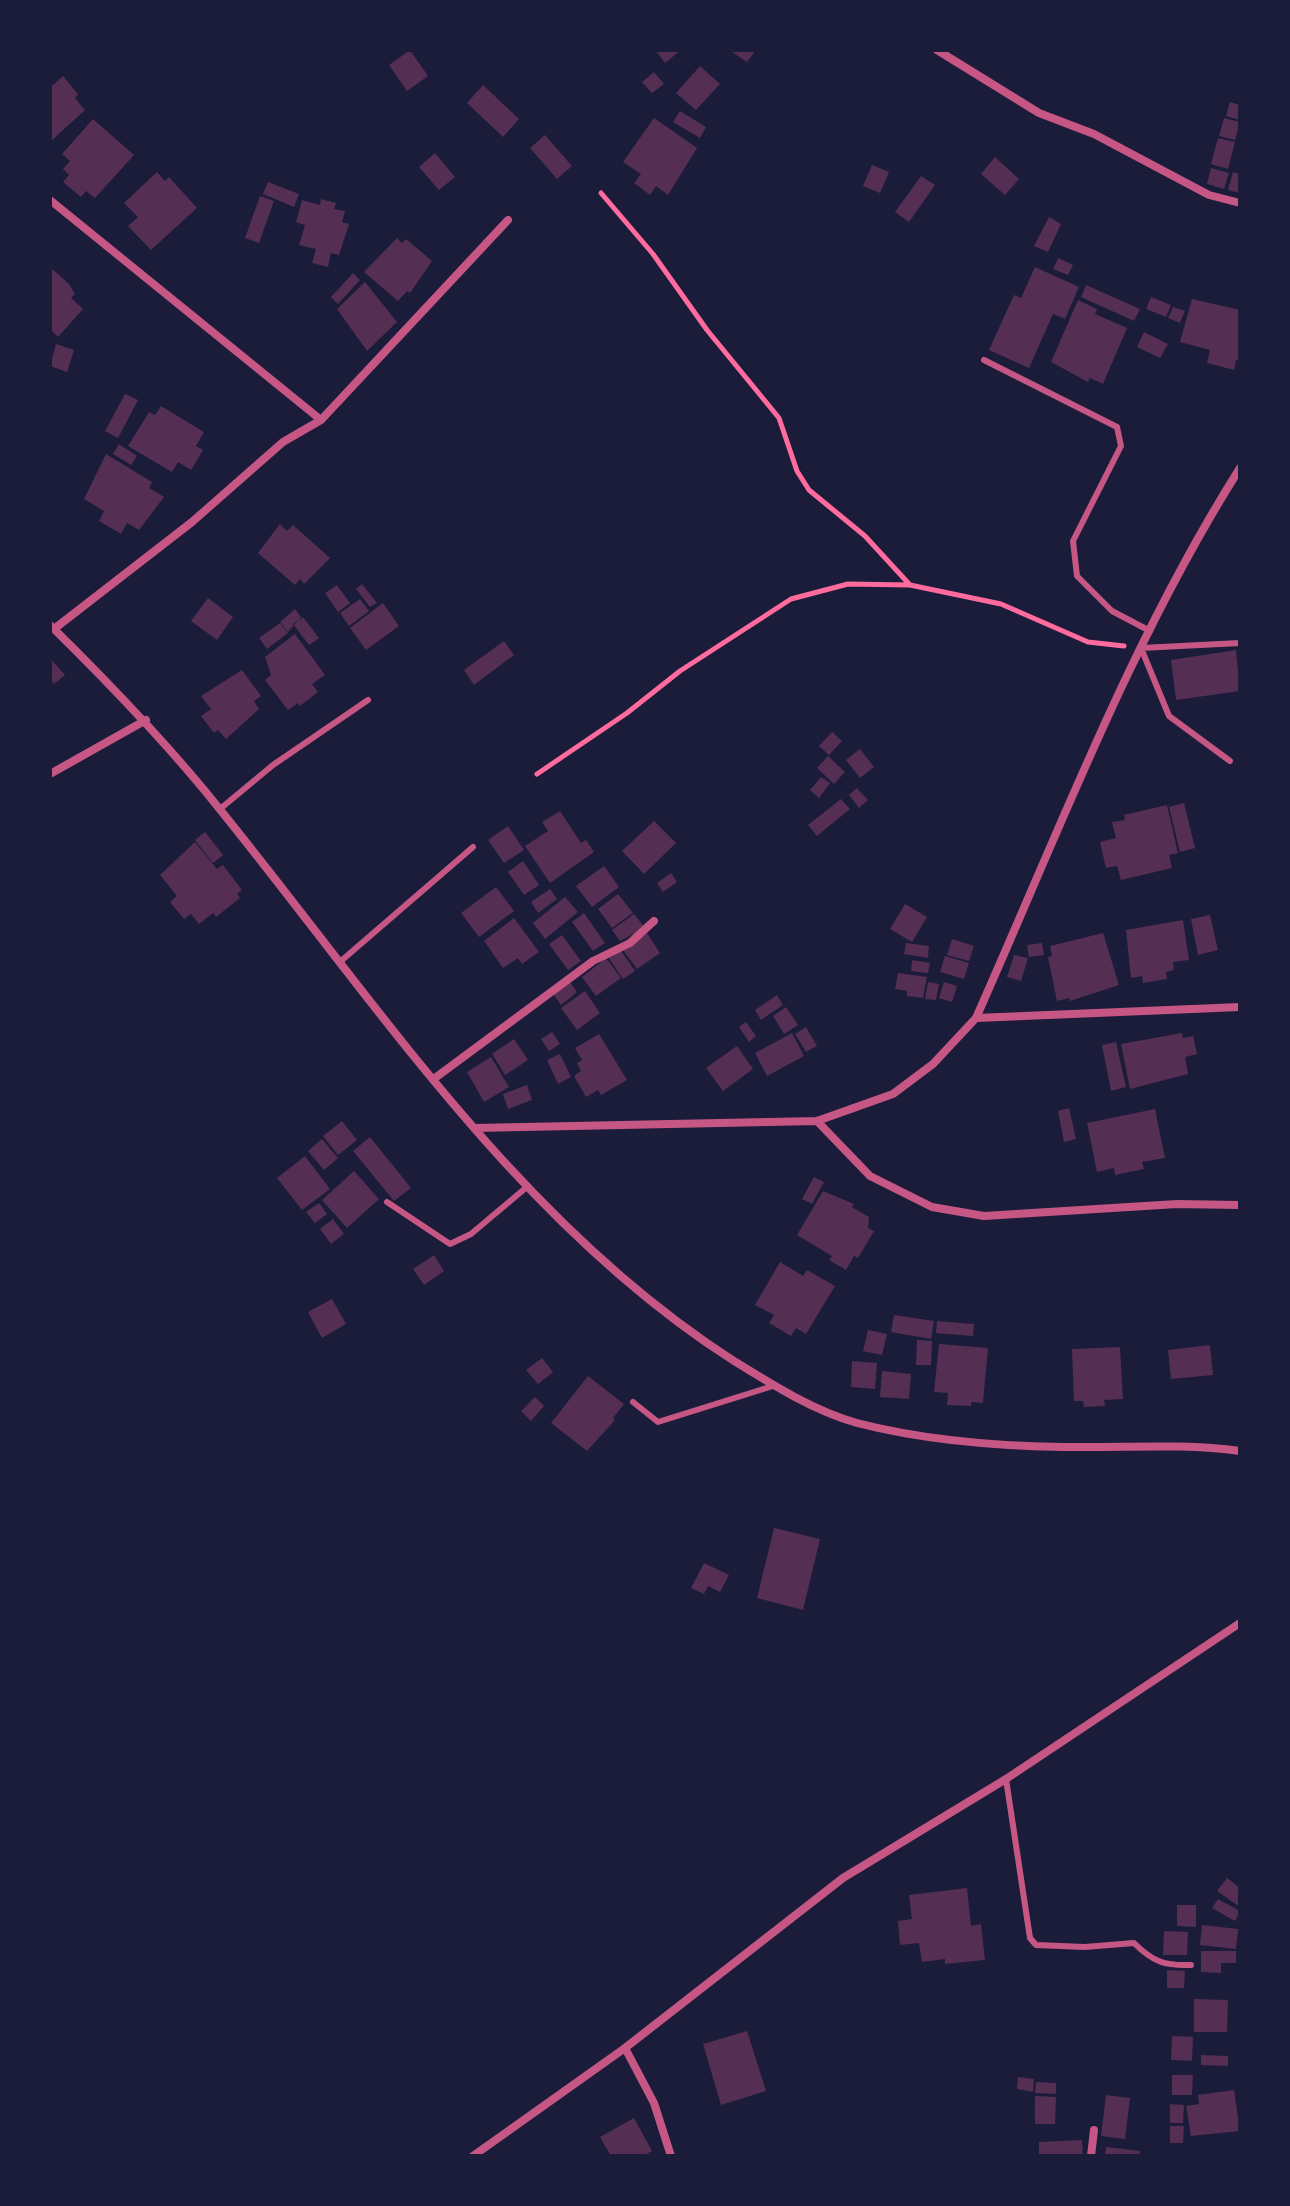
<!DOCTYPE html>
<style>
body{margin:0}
#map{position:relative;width:1290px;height:2206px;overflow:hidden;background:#1b1b3a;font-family:Poppins,sans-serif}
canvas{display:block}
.frame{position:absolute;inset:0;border:52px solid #1b1b3a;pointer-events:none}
</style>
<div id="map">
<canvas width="1290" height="2206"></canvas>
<div class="frame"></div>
</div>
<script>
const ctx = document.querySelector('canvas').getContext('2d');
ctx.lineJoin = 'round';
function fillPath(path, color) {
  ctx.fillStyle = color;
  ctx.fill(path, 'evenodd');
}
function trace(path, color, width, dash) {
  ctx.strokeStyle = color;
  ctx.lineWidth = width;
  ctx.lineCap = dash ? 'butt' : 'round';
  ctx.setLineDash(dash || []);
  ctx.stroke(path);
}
fillPath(new Path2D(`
 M410 50 428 76 407 91 389 65Z
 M655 50H681L665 63Z
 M729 50H756L747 62Z
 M700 66 720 84 696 110 676 93Z
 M654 72 664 84 652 93 642 82Z
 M63 76 78 94 75 98 85 110 50 142V83L53 85Z
 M483 85 519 119 503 137 467 103Z
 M1230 102 1240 105V120L1226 116Z
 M680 111 706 127 700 138 673 122Z
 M654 118 697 148 668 195 656 186 650 195 634 183 641 174 623 162Z
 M1224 118 1240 122 1235 140 1219 136Z
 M93 119 134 155 95 198 86 191 81 197 63 182 69 175 63 169 70 161 62 154Z
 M545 135 572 166 557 179 530 148Z
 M1218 138 1235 142 1228 169 1211 164Z
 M435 153 455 177 439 190 419 167Z
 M995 157 1019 179 1005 195 981 174Z
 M872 165 889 172 880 193 863 186Z
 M1211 168 1229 173 1224 189 1207 184Z
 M157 172 165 181 169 177 197 208 151 250 128 226 138 217 124 203Z
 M1233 172 1240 174V193L1228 190Z
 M921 176 935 185 909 222 895 212Z
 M268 182 299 194 294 207 263 194Z
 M260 196 274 201 259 243 245 238Z
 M321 199 336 203 334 209 345 211 342 222 349 224 339 255 331 253 328 267 312 263 316 249 299 245 305 225 296 222 302 200 320 205Z
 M1049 217 1061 224 1048 252 1034 246Z
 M397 238 402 243 406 239 432 261 410 293 407 291 398 301 364 272Z
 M1058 258 1073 265 1068 275 1053 269Z
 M50 267 69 284 75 294 71 298 83 309 58 337 50 329Z
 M1035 267 1079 287 1065 319 1053 314 1029 368 989 350 1014 295 1021 298Z
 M353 273 360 280 338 304 331 297Z
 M365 282 397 322 367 351 337 309Z
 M1086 285 1140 309 1134 321 1081 297Z
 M1151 297 1171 305 1166 317 1146 309Z
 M1192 299 1240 310V361L1236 360 1234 370 1207 363 1210 350 1180 342Z
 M1078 300 1097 309 1095 314 1127 328 1103 384 1090 378 1088 382 1051 362Z
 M1173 307 1185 311 1180 323 1168 318Z
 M1144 332 1168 344 1160 358 1137 347Z
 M56 344 74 350 67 372 50 366Z
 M125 394 138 400 118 438 105 431Z
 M161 406 204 432 196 446 203 450 191 470 178 462 172 472 128 446 149 412 155 415Z
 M119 444 137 456 131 465 113 454Z
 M106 454 152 482 149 488 164 497 139 530 127 523 121 534 99 521 104 511 84 499Z
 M280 524 287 531 293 525 330 558 304 584 300 579 295 585 258 553Z
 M362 584 377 603 370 607 356 589Z
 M337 585 350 603 338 612 325 593Z
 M208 598 233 617 217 640 191 621Z
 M360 599 369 611 349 626 340 613Z
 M383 603 399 626 366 650 350 628Z
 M295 609 301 617 288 632 280 622Z
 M303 617 319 638 309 645 293 624Z
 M280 623 288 633 267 649 259 638Z
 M295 634 325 675 312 684 318 692 300 706 298 703 288 710 265 680 271 675 265 657Z
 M504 641 514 655 474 685 464 670Z
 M1236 650 1240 691 1176 700 1171 660Z
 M50 658 65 675 54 684 50 679Z
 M242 670 261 696 254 701 259 709 226 739 218 730 214 733 201 716 211 709 201 696Z
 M832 732 842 741 829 755 819 746Z
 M860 749 874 767 860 778 846 760Z
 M828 756 845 772 834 784 817 768Z
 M821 777 830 783 819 798 810 790Z
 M857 788 868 800 859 808 849 795Z
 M841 799 850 809 817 836 808 825Z
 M1184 803 1195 848 1180 852 1169 807Z
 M1167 805 1178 853 1169 855 1172 868 1121 880 1117 866 1106 868 1100 842 1116 838 1112 822 1125 820 1124 815Z
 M560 811 581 843 586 840 594 852 550 883 525 846 548 831 542 822Z
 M654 821 676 843 644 874 622 851Z
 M508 826 524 850 504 863 488 840Z
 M205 832 223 855 213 863 195 840Z
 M195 842 217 869 223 865 242 890 237 894 240 898 216 917 213 913 199 924 191 914 184 919 170 902 177 896 160 875Z
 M523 861 539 885 524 895 508 872Z
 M604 866 619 887 592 907 576 886Z
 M671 873 677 882 663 892 657 883Z
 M496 887 514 911 479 937 461 913Z
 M550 889 557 899 538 913 531 902Z
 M618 894 633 913 612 928 598 909Z
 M565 897 578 912 545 939 533 923Z
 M905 904 927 917 912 942 890 929Z
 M584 913 605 943 593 951 572 922Z
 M634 914 645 928 620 941 612 930Z
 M1210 915 1218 950 1198 955 1191 919Z
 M514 918 539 952 522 964 518 958 503 968 484 941Z
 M1183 920 1189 960 1173 962 1174 970 1166 972 1167 979 1143 983 1142 976 1131 978 1126 930Z
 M647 933 660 953 637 969 623 950Z
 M1103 933 1119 985 1070 1001 1069 998 1057 1001 1048 957 1052 956 1050 946Z
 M562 935 581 961 568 970 549 944Z
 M952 939 974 946 969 961 947 955Z
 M906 943 929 946 928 958 904 954Z
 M1042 943 1044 955 1029 957 1027 945Z
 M620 949 635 971 623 979 608 957Z
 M1014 955 1028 958 1021 981 1007 977Z
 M945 956 969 963 964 979 940 972Z
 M606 958 621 978 596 996 582 977Z
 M912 960 930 963 928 973 911 971Z
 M898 973 927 977 923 998 907 996V991L895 989Z
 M570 982 577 992 561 1005 553 994Z
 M928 982 939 984 936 1000 925 999Z
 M944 982 957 986 952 1002 939 998Z
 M585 991 600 1013 577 1030 561 1008Z
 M777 995 783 1005 761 1020 755 1010Z
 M786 1007 798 1025 784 1034 773 1016Z
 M746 1022 756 1036 749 1042 739 1027Z
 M806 1027 817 1046 806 1052 795 1034Z
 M552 1032 560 1044 549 1051 541 1039Z
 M792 1033 804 1056 767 1076 755 1053Z
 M1182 1033 1183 1038 1193 1036 1197 1054 1185 1057 1188 1074 1130 1089 1121 1044Z
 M599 1034 627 1080 601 1095 598 1090 586 1097 574 1076 581 1071 577 1063 582 1060 575 1048Z
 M514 1039 528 1060 505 1075 492 1054Z
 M1116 1042 1126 1087 1111 1091 1102 1045Z
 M737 1046 753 1069 723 1091 706 1068Z
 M560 1054 571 1077 558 1084 547 1060Z
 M491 1057 509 1087 484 1102 467 1072Z
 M527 1085 532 1100 508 1109 503 1094Z
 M1069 1108 1076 1139 1064 1142 1058 1111Z
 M1155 1109 1165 1158 1142 1162 1144 1169 1115 1175 1114 1168 1097 1172 1087 1123Z
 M342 1121 357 1140 338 1155 323 1136Z
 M370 1137 411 1188 394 1201 353 1151Z
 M322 1139 338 1158 324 1170 308 1151Z
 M305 1156 330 1189 302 1210 277 1178Z
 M354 1171 379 1199 347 1228 322 1200Z
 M814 1177 824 1182 812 1204 802 1199Z
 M823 1191 854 1204 852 1207 869 1217 868 1228 874 1231 858 1258 854 1256 846 1270 829 1260 832 1256 797 1235Z
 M319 1203 327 1214 315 1223 306 1212Z
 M333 1219 344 1234 331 1244 320 1229Z
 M434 1255 444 1271 424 1285 413 1269Z
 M780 1262 803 1276 807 1270 835 1286 806 1334 796 1328 791 1336 769 1323 774 1315 755 1305Z
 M332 1299 346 1324 322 1338 308 1312Z
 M894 1315 934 1321 931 1339 891 1332Z
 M937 1321 974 1324 973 1336 936 1333Z
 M868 1330 887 1334 882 1355 863 1351Z
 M917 1340 932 1341 931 1365H916Z
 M939 1344 988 1348 983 1403 971 1402V1406L947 1405 948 1393 934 1392Z
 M1210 1345 1213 1375 1171 1379 1168 1350Z
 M1120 1347 1123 1399 1104 1400 1105 1406 1084 1407 1083 1401H1074L1072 1349Z
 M542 1358 553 1372 538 1384 526 1370Z
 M852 1361 877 1363 875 1389 851 1387Z
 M882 1371 911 1374 909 1399 880 1397Z
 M588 1376 624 1404 613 1418 615 1420 587 1451 551 1423Z
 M535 1397 544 1406 531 1421 521 1411Z
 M774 1528 820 1539 803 1610 757 1598Z
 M704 1563 729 1575 720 1592 708 1586 704 1594 691 1588Z
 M1227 1878 1240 1888V1907L1217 1891Z
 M967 1888 971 1926 981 1924 985 1960 945 1964V1959L922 1962 919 1943 900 1945 898 1921 912 1919 909 1895Z
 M1218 1899 1240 1911 1235 1921 1212 1908Z
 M1177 1905H1196V1927L1177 1926Z
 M1202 1925 1238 1929 1236 1949 1200 1945Z
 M1164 1931 1188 1932 1187 1955H1163Z
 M1201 1951H1236V1963H1221V1973L1201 1972Z
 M1167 1970 1185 1971 1184 1988H1167Z
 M1194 1999 1228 2000 1227 2032H1194Z
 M747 2031 766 2091 721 2105 703 2044Z
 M1172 2036 1193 2037 1192 2061 1171 2060Z
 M1201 2055 1228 2056V2066L1201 2065Z
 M1172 2075H1193L1192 2095H1172Z
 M1018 2077 1034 2079 1033 2092 1017 2089Z
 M1036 2082 1056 2083V2094L1035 2093Z
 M1234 2090 1240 2131 1191 2136 1186 2106 1199 2104 1198 2095Z
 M1106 2095 1130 2098 1125 2139 1101 2136Z
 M1035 2096 1056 2097 1055 2124H1035Z
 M1170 2104 1184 2105 1183 2123H1170Z
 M634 2118 652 2151 643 2156H611L600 2137Z
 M1170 2126H1184L1183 2143H1170Z
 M1082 2140 1083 2156H1039V2142Z
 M1106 2147 1140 2151 1139 2156H1105Z`), '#542f53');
trace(new Path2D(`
 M601 193 653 254 707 330 779 418 797 471 809 490 865 536 910 585 1001 604 1088 642 1124 646
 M537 774 627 713 680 671 791 599 848 584 909 585`), '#ff6b9d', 5);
trace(new Path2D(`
 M984 360 1117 427 1121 446 1073 541 1077 576 1112 611 1150 631
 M1230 761 1169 716 1141 648 1240 643
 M220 809 273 765 368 700
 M341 961 473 847
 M387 1202 450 1244 471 1234 528 1186
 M633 1402 658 1422 773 1386
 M1006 1779 1030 1938 1036 1945 1085 1947 1134 1943C1153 1962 1165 1966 1191 1965`), '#c65784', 6);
trace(new Path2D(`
 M937 50 1039 113 1094 134 1209 195 1240 203
 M50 200 321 420
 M50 625C111 685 169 745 222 812 378 1005 521 1225 734 1361 771 1384 814 1411 857 1423 923 1440 995 1446 1063 1447 1123 1448 1181 1443 1240 1451
 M54 629 192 522 283 442 321 420 508 220
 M50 774 146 720
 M976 1018 1240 1007
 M435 1078 593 961 630 943 654 921
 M817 1121 870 1176 932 1207 984 1216 1177 1204 1240 1205
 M475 1128 817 1121 893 1094 933 1064 976 1018C1058 834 1131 640 1240 468
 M625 2048 654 2103 671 2156
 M473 2156 625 2048 843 1878 1006 1779 1240 1623
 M1091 2156 1094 2130`), '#c65784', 8);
</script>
